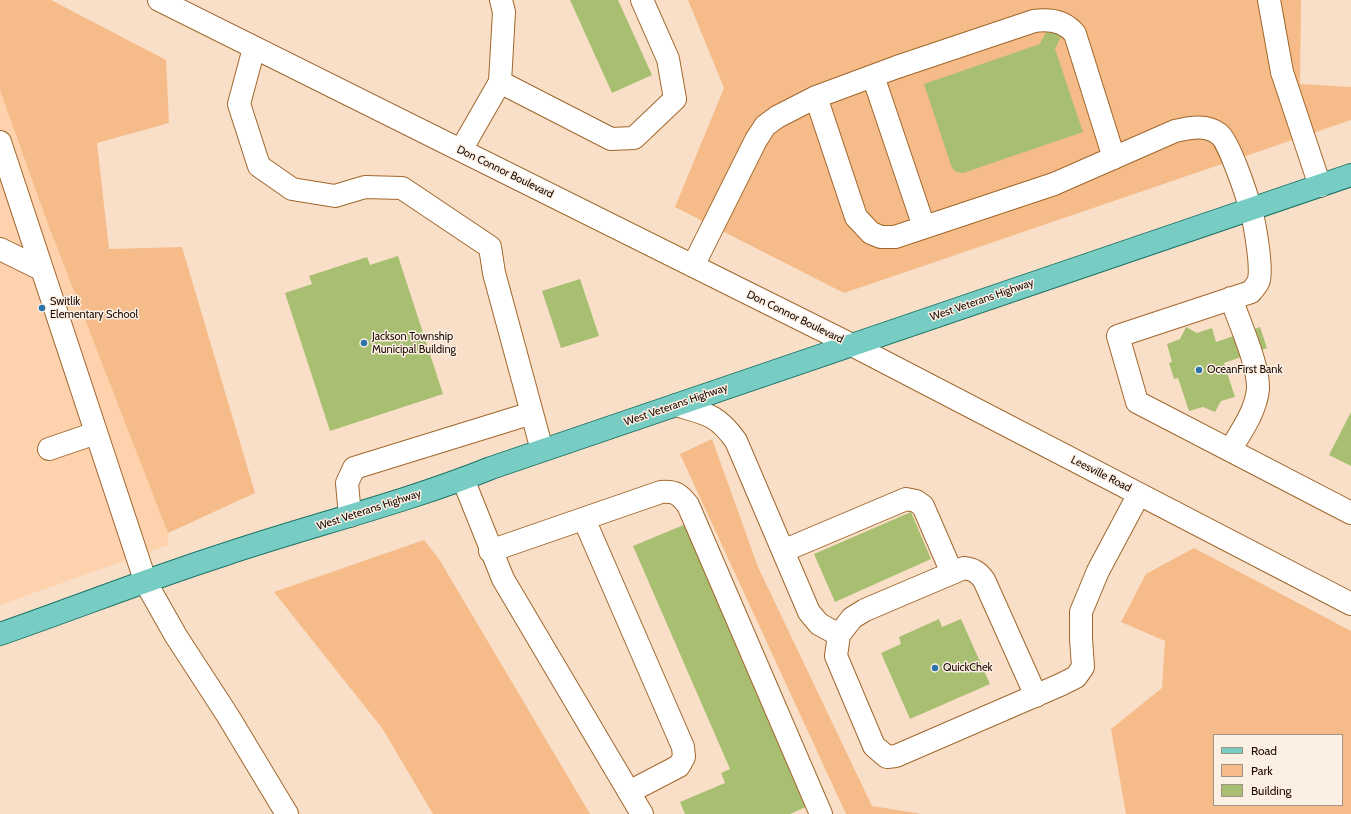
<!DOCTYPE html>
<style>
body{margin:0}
#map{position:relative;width:1351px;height:814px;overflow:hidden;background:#fadfc8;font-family:Cabin,sans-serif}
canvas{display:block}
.legend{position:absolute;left:1213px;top:734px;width:130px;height:72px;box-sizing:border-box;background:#fcefe4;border:1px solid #a29389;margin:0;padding:5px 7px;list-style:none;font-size:12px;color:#1c0a00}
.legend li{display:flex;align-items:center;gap:8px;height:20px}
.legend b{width:20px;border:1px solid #a29389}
</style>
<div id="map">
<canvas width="1351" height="814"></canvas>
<ul class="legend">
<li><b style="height:5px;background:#77cdc3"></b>Road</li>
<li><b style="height:11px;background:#f5bb88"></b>Park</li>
<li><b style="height:11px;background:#a8bf72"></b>Building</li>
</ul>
</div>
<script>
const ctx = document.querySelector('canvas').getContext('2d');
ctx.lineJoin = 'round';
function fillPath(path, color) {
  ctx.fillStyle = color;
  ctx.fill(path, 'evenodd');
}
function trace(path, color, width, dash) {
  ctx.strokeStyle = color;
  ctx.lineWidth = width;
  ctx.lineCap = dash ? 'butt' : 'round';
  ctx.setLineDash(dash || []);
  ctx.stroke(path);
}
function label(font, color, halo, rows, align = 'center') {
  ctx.font = font + ' Cabin,sans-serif';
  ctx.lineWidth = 3;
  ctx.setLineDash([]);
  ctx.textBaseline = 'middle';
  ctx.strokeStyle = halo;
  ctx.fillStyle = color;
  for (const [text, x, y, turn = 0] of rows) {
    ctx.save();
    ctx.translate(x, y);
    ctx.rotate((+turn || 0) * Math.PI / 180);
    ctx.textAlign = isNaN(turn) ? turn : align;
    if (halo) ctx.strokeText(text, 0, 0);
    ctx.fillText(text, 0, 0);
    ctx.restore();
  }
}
fillPath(new Path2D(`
 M0 83 168 533V545L0 605Z`), '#fdd2ad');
fillPath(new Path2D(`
 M0 0H51L166 60 169 123 97 143 109 249 182 247 255 493 168 533 48 224 0 90Z
 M688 0H1301L1300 84 1351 87V120L844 293 675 207 724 88Z
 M712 439 758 567 872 806 922 814H846L680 454Z
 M424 540 439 559 590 814H433L382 728 274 592Z
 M1194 548 1351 631V814H1126L1111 729 1162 688 1165 641 1121 622 1146 574ZM1214 735H1342V805H1214Z`), '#f5bb88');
fillPath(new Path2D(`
 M570 0H618L652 75 612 93Z
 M1048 28 1062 35 1055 49 1083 132 963 173 956 172 952 168 924 84 1040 44Z
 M398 256 443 394 330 431 285 293 312 284 309 276 367 257 370 265Z
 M580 279 599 336 561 348 542 291Z
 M1186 327 1197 333 1212 328 1216 342 1260 327 1267 348 1224 363 1235 397 1221 401 1215 412 1203 407 1189 411 1178 378 1174 379 1169 363 1172 362 1167 344 1180 339Z
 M1351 412V466L1329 455Z
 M911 512 931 559 835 602 814 554Z
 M686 524 808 806 790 814H685L680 802 725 783 721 773 730 769 633 546Z
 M939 619 942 627 961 619 990 684 910 719 881 653 901 644 899 637Z`), '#a8bf72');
const minor = new Path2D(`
 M159 0 850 344 1351 604
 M1269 0 1282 72 1320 186
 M254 48 239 104 259 166 292 189 335 196 365 187 402 188 490 247 494 273 542 450
 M873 76 924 227
 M500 82 504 12 501 0
 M816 97 856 217 871 233 881 237H895L1054 184 1175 131C1189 128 1206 124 1219 134 1229 141 1247 196 1251 210 1255 225 1262 265 1259 280 1258 284 1253 289 1251 292L1118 336 1137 402 1351 513
 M0 142 146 583 176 636 228 716 287 814
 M461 150 500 82 611 139 634 138 675 99 668 59 642 0
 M0 249 41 269
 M693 266 756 140 765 126 777 117 816 97 897 67 1034 21C1049 19 1065 21 1075 34L1114 158
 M676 405C706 414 717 414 736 441L809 612 819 624 839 635
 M49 449 96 433
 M1230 450C1241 432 1256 411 1258 389 1259 365 1239 322 1231 298
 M463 479 503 579 642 814
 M350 516 347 483 354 468 532 413
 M584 519 683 747 684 757 679 766 629 792
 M490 551 661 492C676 491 679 494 688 505L821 814
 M783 551 906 499 916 501 923 506 952 573
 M1036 696 984 580C978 572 973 569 964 568L865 610 852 618 839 635 836 656 874 746 887 757 896 756 1060 685 1076 677 1083 667 1081 638V612L1098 571 1139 494`);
const major = new Path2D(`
 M0 634C75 608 148 579 223 555 312 525 404 503 491 468L1351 175`);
trace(minor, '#a1662b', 24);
trace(major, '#1c7365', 24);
trace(minor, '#fff', 22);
trace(major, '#77cdc3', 22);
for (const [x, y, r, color] of [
 [42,308,4,"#2a75a9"],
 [364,343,4,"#2a75a9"],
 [1199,370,4,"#2a75a9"],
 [935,668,4,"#2a75a9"]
]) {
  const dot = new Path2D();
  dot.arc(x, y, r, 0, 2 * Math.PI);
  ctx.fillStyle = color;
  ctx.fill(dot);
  trace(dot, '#fcefe4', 1.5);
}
label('11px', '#1c0a00', '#fcefe4', [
 ["Don Connor Boulevard",505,172,26],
 ["West Veterans Highway",982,300,-19],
 ["Don Connor Boulevard",795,317,26],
 ["West Veterans Highway",676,405,-19],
 ["Leesville Road",1101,474,27],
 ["West Veterans Highway",369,510,-18]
]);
label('11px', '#1c0a00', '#fcefe4', [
 ["Switlik",50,302],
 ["Elementary School",50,315],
 ["Jackson Township",372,337],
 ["Municipal Building",372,350],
 ["OceanFirst Bank",1207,370],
 ["QuickChek",943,668]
], 'left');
</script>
